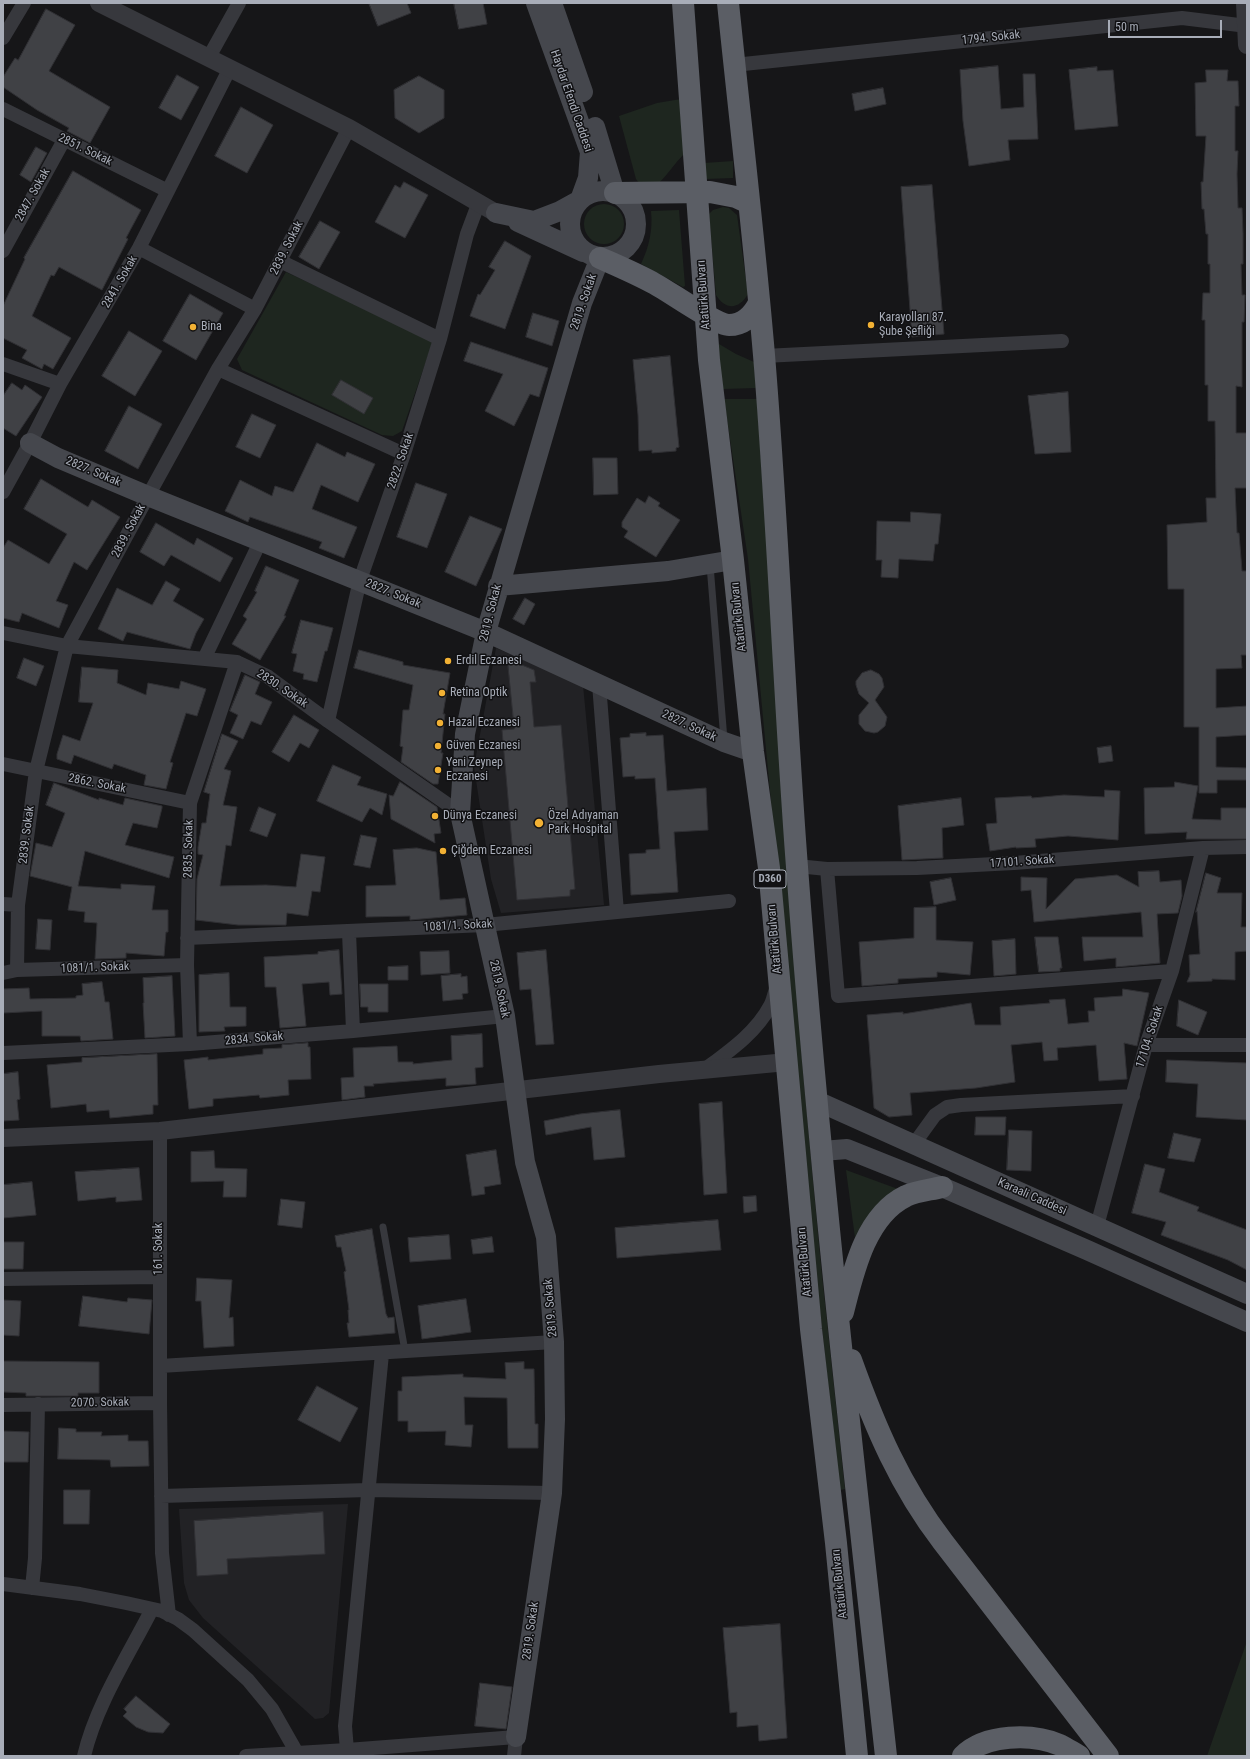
<!DOCTYPE html>
<meta charset="utf-8">
<style>
body{margin:0}
#map{position:relative;width:1250px;height:1759px;overflow:hidden;background:#161618;font-family:"Roboto Condensed",sans-serif}
canvas{display:block}
.frame{position:absolute;inset:0;border:4px solid #a8adb8;pointer-events:none}
.scale{position:absolute;left:1108px;top:20px;width:114px;height:18px;box-sizing:border-box;border:2px solid #a8adb8;border-top:0;padding-left:5px;font-size:12px;line-height:14px;white-space:nowrap;color:#a8adb8;-webkit-text-stroke:3px #111113;paint-order:stroke}
</style>
<div id="map">
<canvas width="1250" height="1759"></canvas>
<div class="frame"></div>
<div class="scale">50 m</div>
</div>
<script>
const ctx = document.querySelector('canvas').getContext('2d');
ctx.lineJoin = 'round';
function fillPath(path, color) {
  ctx.fillStyle = color;
  ctx.fill(path, 'evenodd');
}
function trace(path, color, width, dash) {
  ctx.strokeStyle = color;
  ctx.lineWidth = width;
  ctx.lineCap = dash ? 'butt' : 'round';
  ctx.setLineDash(dash || []);
  ctx.stroke(path);
}
function label(font, color, halo, rows, align = 'center') {
  ctx.font = font + ' "Roboto Condensed",sans-serif';
  ctx.lineWidth = 3;
  ctx.setLineDash([]);
  ctx.textBaseline = 'middle';
  ctx.strokeStyle = halo;
  ctx.fillStyle = color;
  for (const [text, x, y, turn = 0] of rows) {
    ctx.save();
    ctx.translate(x, y);
    ctx.rotate((+turn || 0) * Math.PI / 180);
    ctx.textAlign = isNaN(turn) ? turn : align;
    if (halo) ctx.strokeText(text, 0, 0);
    ctx.fillText(text, 0, 0);
    ctx.restore();
  }
}
fillPath(new Path2D(`
 M496 648 583 685 604 905 501 913 491 879 474 767Z
 M348 1504 329 1713 323 1718 315 1719 203 1618 189 1600 184 1583 179 1509Z`), '#222225');
fillPath(new Path2D(`
 M681 99 684 154C675 163 668 174 659 183H639L636 179 619 116 657 103Z
 M733 161V178L706 179 704 163Z
 M584 224a20 20 0 1 1 40 0a20 20 0 1 1-40 0Z
 M723 207 729 208 737 215 748 294C739 310 725 310 716 295L709 214 713 210Z
 M679 210 685 286 683 287 641 264C649 247 653 230 651 211Z
 M286 272 433 341 402 431 393 436 382 435 242 370 237 359Z
 M719 344 736 354 754 362 756 388 723 389 717 347Z
 M724 399H757L803 1072 821 1266 845 1489 840 1490 815 1266 748 559Z
 M846 1170 898 1189C877 1202 867 1218 855 1238Z
 M1247 1641V1756H1207Z`), '#1e261f');
const building = new Path2D(`
 M369 3H407L411 13 378 26Z
 M454 3H483L487 24 459 29Z
 M46 9 75 25 49 71 110 107 90 143 67 131 69 128 37 110 3 87V77L15 58 18 60Z
 M998 66 1001 109 1024 107 1023 74H1035L1038 139 1008 140 1010 160 969 166 963 121 960 70Z
 M1097 67V71L1113 70 1118 126 1075 130 1069 70Z
 M1206 70H1228L1227 81H1238L1239 106H1235V151H1238L1237 174 1238 208H1242L1243 233V264H1241L1242 295H1245L1244 322H1242V387L1236 386V433H1247V488H1235L1237 533H1239L1242 571H1247V655H1241L1242 668 1216 669V708L1247 706V735L1216 737V767L1247 768V780H1217V793H1199V727H1184V589H1168L1167 525 1207 522 1206 498H1216L1215 421H1208V385H1205V320H1202L1203 293H1210V264H1208V234H1206L1204 209H1202L1201 182H1203L1206 136H1196L1195 83 1206 82Z
 M177 75 199 87 181 120 159 108Z
 M419 76 444 90V118L419 133 395 118 394 90Z
 M883 88 886 104 855 111 852 94Z
 M241 107 273 125 247 173 215 156Z
 M36 147 47 153 31 182 20 175Z
 M73 171 141 210 126 238 128 239 102 290 59 267 54 276 51 275 32 316 71 338 53 369 44 364 42 369 22 358 27 350 3 338V306L25 259 24 258Z
 M404 182 428 195 405 238 375 222 395 185 400 188Z
 M932 185 944 334 912 337 901 187Z
 M320 221 340 232 319 269 299 257Z
 M505 241 531 256 505 329 470 316 478 294 480 295 495 270 489 267Z
 M190 294 223 313 196 360 163 341Z
 M533 313 559 321 552 346 526 337Z
 M129 331 162 351 135 396 102 376Z
 M471 342 548 368 539 397 530 394 514 426 485 411 503 374 464 361Z
 M670 356 679 447 676 448V451L652 453V450L639 451 638 415 633 360Z
 M341 380 373 398 364 414 332 395Z
 M12 383 22 390 25 385 42 397 16 436 3 428V396Z
 M1068 392 1071 452 1035 454 1028 396Z
 M129 406 162 424 138 469 105 451Z
 M252 414 276 425 260 458 236 447Z
 M317 443 345 457 347 452 375 464 358 502 321 485 312 509 357 527 344 558 319 548 322 542 250 517 248 522 225 511 240 480 272 496 275 486 293 492Z
 M593 458H617L618 494 594 495Z
 M41 479 88 507 92 500 120 517 87 570 74 562 56 601 68 605 59 628 22 613 19 622 3 618V548L8 540 49 564 67 534 24 509Z
 M416 483 447 494 427 548 397 537Z
 M649 496 660 503 658 506 680 520 656 557 624 537 628 531 622 527V522L637 498 645 503Z
 M911 512 941 514 938 544H935L933 561 899 559 898 578 881 577 882 560H876L877 521 910 522Z
 M470 516 502 529 476 586 445 572Z
 M156 523 194 545 197 538 233 558 220 582 171 555 164 566 140 552Z
 M266 566 299 580 284 616H286L260 660 232 644 247 619 243 616 257 592 255 591Z
 M166 581 180 589 173 601 204 619 196 633 190 649 127 632 123 641 98 629 117 588 152 605Z
 M525 598 535 604 524 625 513 619Z
 M301 620 333 628 327 651H325L317 682 303 679 304 674 293 671 297 654 292 653Z
 M359 650 403 662V665L450 673 443 714H445L441 753H443L438 784H433L401 762 403 747 400 746 403 710H409L413 685 354 668Z
 M24 658 44 666 36 686 17 678Z
 M508 663H517L534 670 536 682H530L534 727 561 725 575 889 570 890V896L517 900 502 730 514 729Z
 M82 667 118 670 117 683 146 695 148 683 179 689 181 681 206 689 197 716 186 713 170 762 173 763 166 789 144 785 146 775 114 764 112 769 74 755 71 764 57 759V754L63 735 80 741 93 703 79 702Z
 M871 670 879 674 882 678 884 687 875 700 887 717 885 726 878 732 874 733 865 731 859 724V715L869 703 859 694 856 685V681L862 673Z
 M245 675 260 682 255 694 272 702 261 725 251 721 243 739 230 733 238 715 230 711Z
 M294 715 319 730 309 748 300 743 289 762 272 752Z
 M646 733V736L663 735 667 791 706 788 708 830 674 832 678 892 631 895 629 854 646 853V850L660 849 655 778 635 779V776L623 777 620 738 630 737V734Z
 M222 734 238 741 224 769 231 771 223 805 237 807 231 846 226 845 220 886 266 885 296 887 301 854 325 857 320 892 312 891 308 916 287 913 286 925H238L196 920 197 879 203 855 198 854V847L202 823H206L210 794 204 792Z
 M1111 746 1113 761 1099 763 1097 748Z
 M333 765 361 777 357 785 387 794 382 815 370 808 362 822 317 801Z
 M400 782 437 807 441 833 434 834 435 843 391 819 389 795 393 796Z
 M1175 782 1198 786 1192 819 1221 820V808H1247V839H1186L1187 832 1145 834 1144 788 1174 787Z
 M54 783 99 800V798L123 805 125 798 162 806V808L157 828 133 823 125 845 174 857 169 878 85 851 78 886 121 889V884L155 886 152 910H168V932H166L164 956 126 953V958L95 959 97 923 84 922 85 912 68 910 72 887 30 876 36 843 52 847 65 813 46 805Z
 M1105 790 1120 791 1118 840 1068 836 1035 839 1036 847 1016 848V847L990 851 986 824 997 823 995 798 1031 796 1032 798 1064 795 1104 797Z
 M961 798 964 825 942 828 943 858 902 860 898 806Z
 M259 807 276 814 267 837 250 831Z
 M361 835 377 838 370 868 354 865Z
 M417 848 436 852 440 900 465 898 467 915 410 920V916L366 917V886L396 885 393 850Z
 M1159 871 1160 882 1181 880 1182 896 1178 913 1157 914 1160 963 1116 967V958L1084 961 1082 937H1143L1141 912 1034 922 1031 890 1021 891V877L1047 878 1046 909 1075 879 1117 875 1139 887 1138 872Z
 M1206 873 1221 878 1217 893H1242L1241 927H1247V951L1235 952V980L1212 979V981L1187 982 1190 975 1189 955 1200 954 1197 911 1196 912Z
 M951 878 956 900 934 905 930 882Z
 M936 907V940L973 942 970 975 937 972V977L898 979V983L862 986 859 942 914 938V908Z
 M38 919 52 920 50 950 36 949Z
 M1035 937H1058L1062 968H1060V971L1039 972Z
 M1015 939 1016 974 994 976 992 941Z
 M339 950 342 994 330 995 329 982 302 984 306 1026 280 1028 276 987H265L264 957 318 954V952Z
 M546 950 554 1044 536 1045 531 989 520 990 517 953Z
 M449 951 450 973 421 975 420 952Z
 M408 966V980H388V967Z
 M229 973 230 1007H246V1026L224 1027 225 1031 199 1032V975Z
 M461 974V977L467 976 468 993 462 994 463 999 443 1001 441 976Z
 M172 976 175 1036 145 1038 143 1003H144L143 978Z
 M102 982 105 1002H109L113 1039 81 1041 80 1036H42V1011L3 1013V989L29 988 30 999 76 998V996L83 995 82 984Z
 M360 984H388V1012H368V1007H361Z
 M1123 989 1149 993 1137 1046 1124 1043 1127 1079 1099 1081 1096 1045 1057 1048 1058 1060 1044 1061 1042 1042 1011 1045 1015 1082 976 1088 910 1093 912 1115 889 1117 874 1108 867 1015 903 1012V1014L971 1003 975 1025H1001L1000 1007 1050 1003 1049 1000 1065 999 1068 1024 1089 1022 1088 1011H1095L1094 998 1122 996Z
 M1179 1000 1207 1012 1198 1035 1177 1026Z
 M482 1034 483 1067 475 1068 476 1084 446 1086V1078L373 1084 374 1086H364L365 1097 342 1100 341 1078 354 1077 353 1048 397 1046 398 1062H413V1064L452 1060 451 1036Z
 M308 1043V1047H310L311 1079 288 1080 289 1095 260 1098 259 1095 213 1099V1106L189 1109 184 1060 208 1057V1060L263 1054V1049L282 1048V1045Z
 M157 1054 158 1105H153V1114L110 1118 109 1110 87 1112 86 1104 51 1108 47 1065 82 1062V1058Z
 M1167 1060 1247 1063V1120L1196 1117 1198 1084 1166 1082Z
 M18 1072 20 1099 17 1100 19 1120 3 1121V1074Z
 M722 1102 727 1193 704 1195 699 1104Z
 M620 1110 625 1157 594 1160 591 1127 546 1135 544 1121 580 1114Z
 M976 1117H1006L1005 1135H975Z
 M1009 1130 1032 1131 1031 1171 1007 1170Z
 M1174 1133 1201 1139 1194 1162 1168 1158Z
 M496 1150 501 1184 484 1187 485 1194 472 1196 466 1155Z
 M214 1151 215 1168 247 1169 246 1197H223L224 1181 191 1182V1152Z
 M1145 1164 1165 1169 1159 1192 1199 1207 1197 1211 1247 1230V1270L1228 1260 1161 1235 1166 1222 1132 1213Z
 M139 1168 142 1200 116 1202V1197L78 1201 75 1172Z
 M32 1182 36 1215 3 1218V1185Z
 M756 1196 757 1211 744 1213 743 1197Z
 M281 1199 305 1202 302 1228 278 1225Z
 M718 1220 721 1250 617 1258 615 1228Z
 M372 1229 386 1314 388 1318 394 1317 395 1333 349 1337 347 1323H349L348 1310H349L344 1272 346 1271 341 1247H337L335 1236Z
 M449 1235 451 1259 410 1262 408 1238Z
 M492 1237 494 1252 473 1254 471 1240Z
 M3 1242H24L23 1269H3Z
 M197 1278 232 1280 229 1318 233 1317 234 1346 204 1348 201 1301H196Z
 M83 1296 127 1302 128 1298 152 1300 149 1334 79 1326Z
 M466 1299 471 1332 422 1339 418 1306Z
 M3 1300 21 1301 19 1336 3 1335Z
 M3 1361 99 1362V1393H78V1396H26V1393L3 1392Z
 M524 1362V1369H534L535 1424H538V1448H508L507 1398 464 1397 465 1425H473L471 1447 445 1445 446 1431 408 1432V1421H398V1391H402V1377L463 1374V1377L506 1379 505 1363Z
 M317 1386 358 1408 340 1442 298 1420Z
 M59 1428 76 1429V1432H102L101 1436 128 1435V1441H148L149 1466 111 1467 110 1460 58 1459Z
 M3 1431 29 1432 28 1462H3Z
 M64 1490H90L89 1524H64Z
 M323 1512 325 1554 227 1559 228 1574 197 1576 194 1521Z
 M780 1624 787 1738 759 1741 758 1725 737 1727V1712L730 1713 723 1628Z
 M480 1683 512 1687 506 1729 475 1726Z
 M136 1696 170 1724 163 1733 148 1732 136 1727 123 1716 127 1712 124 1709Z`);
fillPath(building, '#404145');
trace(building, '#303034', 1);
trace(new Path2D(`
 M710 565 724 740
 M383 1227 405 1351`), '#37383d', 7);
trace(new Path2D(`
 M3 38 24 3
 M209 57 239 3
 M734 65 1182 18 1247 26
 M3 109 168 191
 M139 248 255 309
 M3 251 64 140
 M280 261 440 339
 M764 356 1062 341
 M3 364 60 384
 M218 369 404 454
 M3 492 30 443 60 384 139 248 230 68
 M3 633 67 646 237 662 267 676 328 721 460 813
 M204 659 261 540
 M599 684 617 912
 M328 721 360 580 404 454 440 339 467 234 479 202
 M3 764 190 803
 M797 866 827 869 917 868 1014 863 1203 848 1247 847
 M827 869 838 996 1172 971
 M3 904 18 905
 M349 932 353 1031
 M187 938 485 925 729 901
 M17 970 18 905 36 771 67 646 148 496 218 369 255 309 349 128
 M3 973 17 970 187 965
 M190 1044 187 965 190 803 237 662
 M1146 1045H1247
 M3 1053 190 1044 353 1031 505 1016
 M704 1070C728 1052 756 1033 770 1006 773 1001 774 994 776 989
 M914 1144 935 1115 947 1107 961 1105 1133 1096
 M1097 1226 1146 1045 1172 971 1203 848
 M3 1279 159 1277
 M160 1366 554 1342
 M160 1403 162 1553 169 1615
 M3 1405 160 1403V1131
 M161 1496 368 1490 552 1493
 M3 1584 80 1594 126 1603 162 1611 178 1619 193 1630 248 1680 272 1709 297 1753
 M32 1588 35 1558 38 1404
 M347 1750 345 1726 382 1354
 M84 1756C96 1705 128 1656 152 1609
 M246 1756 347 1750 516 1737 514 1756`), '#37383d', 14);
trace(new Path2D(`
 M99 3 349 128 496 213
 M1245 3 1247 45
 M3 1138 160 1131 659 1074 787 1062`), '#37383d', 18);
trace(new Path2D(`
 M552 3 583 92
 M595 127 615 193
 M570 224a33 33 0 1 1 66 0a33 33 0 1 1-66 0Z
 M496 213 534 221 560 211 580 200 588 178 590 152 536 3
 M518 222 583 252
 M30 443 58 458 148 496 486 632 724 742 753 752
 M498 586 668 571 733 560
 M817 1101 1247 1294
 M822 1151 847 1149 942 1187 1087 1250 1247 1322
 M516 1737 552 1493 555 1419 554 1342 546 1237 525 1162 505 1016 460 813 465 734 486 632 582 303 600 258`), '#45474d', 20);
trace(new Path2D(`
 M683 3 709 360 733 560 753 752 769 868 811 1329 836 1543 857 1756
 M728 3C740 120 754 237 764 355 778 525 784 696 797 867 819 1164 853 1460 886 1756
 M615 193 710 192 736 197 749 203
 M600 258C618 266 637 274 655 284 670 292 716 325 729 325 744 325 753 315 759 303
 M843 1312C853 1273 865 1216 906 1196 917 1191 930 1190 942 1187
 M851 1360C875 1427 900 1486 943 1542L1108 1756
 M963 1756C985 1734 1032 1733 1060 1745 1066 1748 1072 1752 1079 1756`), '#5b5e65', 22);
for (const [x, y, r, color] of [
 [871,325,4,"#f2b134"],
 [193,327,4,"#f2b134"],
 [448,661,4,"#f2b134"],
 [442,693,4,"#f2b134"],
 [440,723,4,"#f2b134"],
 [438,746,4,"#f2b134"],
 [438,770,4,"#f2b134"],
 [435,816,4,"#f2b134"],
 [539,823,5,"#f2b134"],
 [443,851,4,"#f2b134"]
]) {
  const dot = new Path2D();
  dot.arc(x, y, r, 0, 2 * Math.PI);
  ctx.fillStyle = color;
  ctx.fill(dot);
  trace(dot, '#111113', 1.5);
}
for (const [x, y, w] of [
 [770,879,32]
]) {
  const box = new Path2D();
  box.roundRect(x - w / 2, y - 9, w, 18, 3);
  ctx.fillStyle = '#111113';
  ctx.fill(box);
  trace(box, '#a8adb8', 1);
}
label('bold 11px', '#a8adb8', null, [
 ["D360",770,879]
]);
label('12px', '#a8adb8', '#111113', [
 ["1794. Sokak",991,38,-6],
 ["Haydar Efendi Caddesi",571,101,71],
 ["2851. Sokak",85,150,26],
 ["2847. Sokak",33,195,-61],
 ["2839. Sokak",287,248,-63],
 ["2841. Sokak",120,282,-60],
 ["Atatürk Bulvarı",704,295,-94],
 ["2819. Sokak",584,302,-71],
 ["2822. Sokak",401,461,-71],
 ["2827. Sokak",93,472,23],
 ["2839. Sokak",129,531,-62],
 ["2827. Sokak",393,594,22],
 ["2819. Sokak",491,613,-76],
 ["Atatürk Bulvarı",739,617,-96],
 ["2830. Sokak",282,689,34],
 ["2827. Sokak",689,726,25],
 ["2862. Sokak",97,784,11],
 ["2839. Sokak",27,835,-83],
 ["2835. Sokak",189,849,-89],
 ["17101. Sokak",1022,862,-4],
 ["1081/1. Sokak",458,926,-3],
 ["Atatürk Bulvarı",775,939,-95],
 ["1081/1. Sokak",95,968,-2],
 ["2819. Sokak",499,989,78],
 ["17104. Sokak",1150,1037,-72],
 ["2834. Sokak",254,1039,-5],
 ["Karaali Caddesi",1032,1197,24],
 ["161. Sokak",159,1249,-90],
 ["Atatürk Bulvarı",805,1262,-95],
 ["2819. Sokak",551,1308,-95],
 ["2070. Sokak",100,1403,-1],
 ["Atatürk Bulvarı",840,1584,-96],
 ["2819. Sokak",531,1631,-82]
]);
label('12px', '#a8adb8', '#111113', [
 ["Karayolları 87.",879,318],
 ["Şube Şefliği",879,332],
 ["Bina",201,327],
 ["Erdil Eczanesi",456,661],
 ["Retina Optik",450,693],
 ["Hazal Eczanesi",448,723],
 ["Güven Eczanesi",446,746],
 ["Yeni Zeynep",446,763],
 ["Eczanesi",446,777],
 ["Dünya Eczanesi",443,816],
 ["Özel Adıyaman",548,816],
 ["Park Hospital",548,830],
 ["Çiğdem Eczanesi",451,851]
], 'left');
</script>
